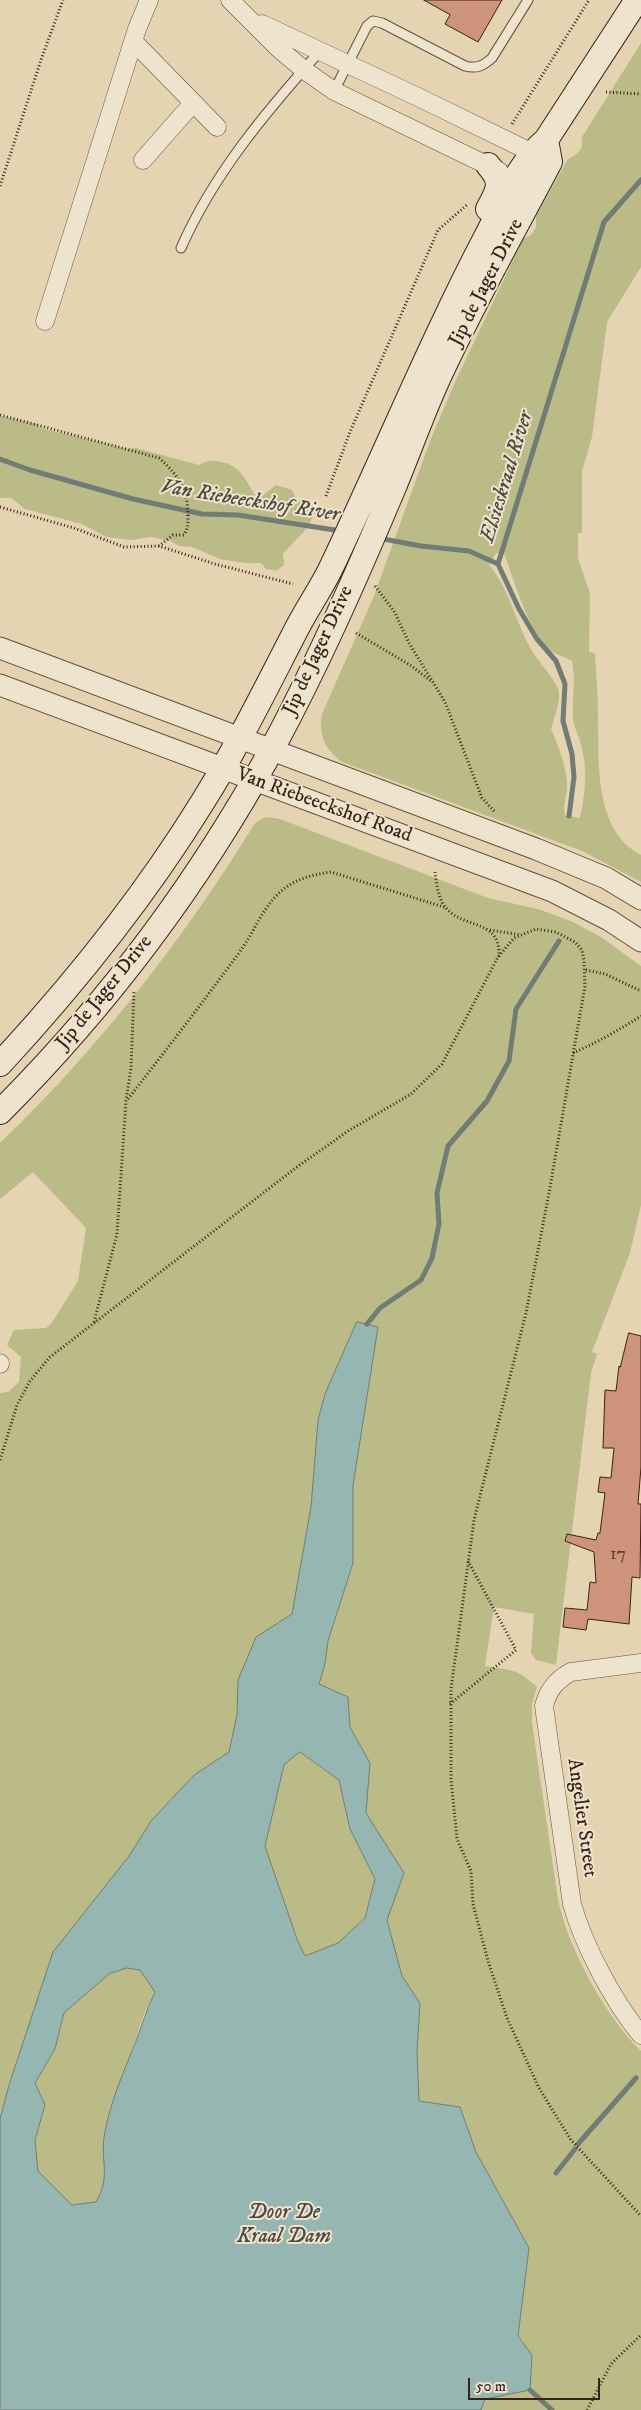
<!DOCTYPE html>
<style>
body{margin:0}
#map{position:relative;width:641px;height:2410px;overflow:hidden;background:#e5d4b2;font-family:"IM FELL DW Pica",serif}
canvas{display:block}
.scale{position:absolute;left:468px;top:2378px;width:132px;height:22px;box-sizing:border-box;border:2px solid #392318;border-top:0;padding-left:6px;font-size:15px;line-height:18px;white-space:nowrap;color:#392318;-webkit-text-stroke:4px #eee3cd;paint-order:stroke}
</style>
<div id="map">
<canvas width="641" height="2410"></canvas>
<div class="scale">50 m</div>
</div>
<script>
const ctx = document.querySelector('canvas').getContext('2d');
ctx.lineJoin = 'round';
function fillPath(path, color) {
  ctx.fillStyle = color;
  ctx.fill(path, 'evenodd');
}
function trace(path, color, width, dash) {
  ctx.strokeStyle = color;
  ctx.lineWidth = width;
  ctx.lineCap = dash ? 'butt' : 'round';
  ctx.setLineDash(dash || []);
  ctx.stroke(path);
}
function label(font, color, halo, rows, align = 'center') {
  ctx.font = font + ' "IM FELL DW Pica",serif';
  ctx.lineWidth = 4;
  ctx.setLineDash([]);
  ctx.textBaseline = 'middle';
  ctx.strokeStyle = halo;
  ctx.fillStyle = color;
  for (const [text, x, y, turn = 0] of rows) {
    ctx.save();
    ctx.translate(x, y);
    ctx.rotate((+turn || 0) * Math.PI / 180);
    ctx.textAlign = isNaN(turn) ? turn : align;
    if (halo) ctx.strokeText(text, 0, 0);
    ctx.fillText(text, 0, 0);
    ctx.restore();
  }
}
fillPath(new Path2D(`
 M641 43V267L607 322 592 437 582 471V533H578V558L590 593 589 652 595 653C596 674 598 694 598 715 599 760 593 830 641 855V882L582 851 342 762C325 750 318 734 322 714L374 596 430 441 455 382 523 239 531 235 536 227V216L568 159C579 153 583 150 582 137ZM496 553 504 554C515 581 529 636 554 653 560 656 567 658 572 661 576 680 572 699 573 719 574 727 579 736 581 745 588 769 585 794 580 818L565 815C562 804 568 794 567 783 566 765 558 745 551 729 554 718 560 704 559 692 557 681 540 664 534 654 516 626 511 590 489 565Z
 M0 416 37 424 40 428 128 449 136 448 199 465C208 460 212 460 221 462 242 465 247 484 258 499L276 485 292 490 297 500 313 502 316 511 307 528 283 554 284 565 276 571 266 569 261 563H245L220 559 192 547 180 546 170 541 151 537 131 540 106 537 82 524 25 509 11 498H0Z
 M266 817 280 819 488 898 538 909 571 921 601 937 641 966V1205L630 1253 592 1352 597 1354 591 1373 556 1665 536 1660 531 1653 534 1614 494 1607 485 1666C512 1671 515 1667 537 1687L532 1704V1723L558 1899C568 1948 605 2016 641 2051V2410H481L484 2399 532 2355 518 2336 529 2248 476 2152 460 2107 419 2101 417 2051 420 2003 402 1976 387 1920 404 1873 366 1813 370 1763 350 1727 348 1697 319 1684 325 1664 328 1641 353 1563V1485L378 1327 357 1322 325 1394 318 1420 311 1507 292 1614 256 1638 238 1680 237 1715 229 1752 194 1775 151 1821 129 1856 27 2031 9 2085 0 2119V1393L8 1392 19 1382 21 1357 7 1345 14 1330 46 1328 51 1324 78 1281 86 1228 33 1172 0 1199V1143C99 1048 183 940 255 823Z
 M299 1752 339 1780 350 1829 375 1879 365 1918 338 1943 305 1956 297 1939 265 1846 284 1765Z
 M127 1968 140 1970 155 1991 144 2014 104 2134 105 2188 96 2202 72 2205 38 2171 35 2140 45 2105 35 2083 55 2049 64 2013 109 1974Z`), '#bb8');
const water = new Path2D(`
 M357 1322 378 1327 353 1485V1563L328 1641 325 1664 319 1684 348 1697 350 1727 370 1763 366 1813 404 1873 387 1920 402 1976 420 2003 417 2051 419 2101 460 2107 476 2152 529 2248 518 2336 532 2355 530 2390 485 2399 481 2410H0V2119L9 2085 53 1952 129 1856 151 1821 194 1775 229 1752 237 1715 238 1680 256 1637 292 1614 311 1507 318 1420 325 1394ZM300 1752 339 1780 350 1829 375 1879 365 1918 338 1943 305 1956 297 1939 265 1846 284 1765ZM127 1968 140 1970 155 1992C147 2008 142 2025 136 2041 124 2071 111 2100 105 2132 99 2159 112 2175 96 2202L72 2205 38 2171 35 2140 45 2105 35 2083 55 2049 64 2013 109 1974Z`);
fillPath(water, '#96b7b1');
trace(water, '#717c74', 1);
trace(new Path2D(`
 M0 459 30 470 133 499 202 514 238 515 341 531
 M378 538 421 546 469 551 498 564
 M569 816 574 777 572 754 563 721 565 684 556 661 537 639 519 609 498 564 604 222 641 180
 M367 1324 380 1308 421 1280 432 1258 439 1224 437 1193 448 1146 487 1101 509 1061 516 1009 559 941
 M578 2144 636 2078
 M556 2173 575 2149
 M530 2390 552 2410`), '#717c74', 5);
const building = new Path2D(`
 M424 0H502L478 42 445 24 450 15Z
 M629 1333 641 1336V1467L638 1504H641L640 1578 632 1577 629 1624 588 1619 586 1630 563 1627 565 1608 587 1610 590 1582 596 1583 594 1552 565 1541 567 1534 596 1540 598 1533H600L605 1493 598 1492 600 1477 611 1478 614 1448H603L605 1390 616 1391 619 1366 620 1367Z`);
fillPath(building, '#ce937b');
trace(building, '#392318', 1);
const service = new Path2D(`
 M334 91 367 26 373 21 382 23 465 66C477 69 483 66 492 58L528 0
 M181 248C214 173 266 112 320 51`);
const minor = new Path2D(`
 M230 0 278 48 304 70 334 91 499 171
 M262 24 418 97 543 158
 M133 41 217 127
 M143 160 193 103
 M45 321 137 29 149 0
 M0 1364V1363
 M641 1663 571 1672C556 1680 548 1690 544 1706L572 1904C584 1946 613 2001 641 2035`);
const tertiary = new Path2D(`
 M0 648 536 849 606 878 641 899
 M0 685 552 891 609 920 641 941`);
const secondary = new Path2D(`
 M488 165C504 183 498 190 488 209
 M0 1064C75 983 144 897 202 803 236 749 264 692 293 636 304 613 319 592 330 570 384 457 431 341 489 231 505 200 519 162 546 140L637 0
 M0 1112C107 1005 199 882 272 749 318 664 357 575 394 487 409 451 422 414 438 379 472 305 512 234 550 162L546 140`);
trace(service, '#644f3e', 11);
trace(minor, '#644f3e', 19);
trace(tertiary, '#644f3e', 23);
trace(secondary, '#392318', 26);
trace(new Path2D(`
 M606 92 641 94
 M512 124 589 0
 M0 186 42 57 63 0
 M0 415 159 458C179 476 188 489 188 516 188 524 188 528 184 535H173L159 546
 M326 496 350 432 438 230 468 204
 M0 507 74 528 124 547 159 546 215 564 293 584
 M375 586 394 611 409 643 445 702 482 798 494 811
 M356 633 410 665 431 681
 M435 872C436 882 438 894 442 902 458 932 501 915 499 957
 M490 930 521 935
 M586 970 605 974 641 991
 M573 1053C596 1043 619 1030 641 1016
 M128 1099C166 1050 204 1001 241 950 254 932 262 909 279 893 294 879 311 875 331 872L447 908
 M94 1322 117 1234 126 1101 131 1068 134 992
 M0 1460 17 1405 30 1381 50 1357 297 1167 348 1131 411 1094 442 1064 498 957 514 938 536 929 556 932 575 942 582 950 584 961 585 986 549 1193 526 1313 474 1520 451 1689V1779L457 1839 471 1871 473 1904 488 1961 507 2018 539 2088 571 2140 641 2216
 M450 1704 516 1650 468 1561
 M587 2410 611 2364 641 2335`), '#392318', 3, [1, 2.5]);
trace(service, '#eee3cd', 9);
trace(minor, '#eee3cd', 18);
trace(tertiary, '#eee3cd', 21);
trace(secondary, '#eee3cd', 24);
label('18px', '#5e3f31', null, [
 ["17",618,1555]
]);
label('20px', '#392318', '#eee3cd', [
 ["Jip de Jager Drive",487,283,-63],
 ["Jip de Jager Drive",319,651,-65],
 ["Van Riebeeckshof Road",324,806,20],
 ["Jip de Jager Drive",105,993,-51],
 ["Angelier Street",581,1818,82]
]);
label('italic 21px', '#50483e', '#eee3cd', [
 ["Elsieskraal River",508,477,-73],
 ["Van Riebeeckshof River",250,502,9],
 ["Door De",284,2214],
 ["Kraal Dam",284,2238]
]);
</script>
